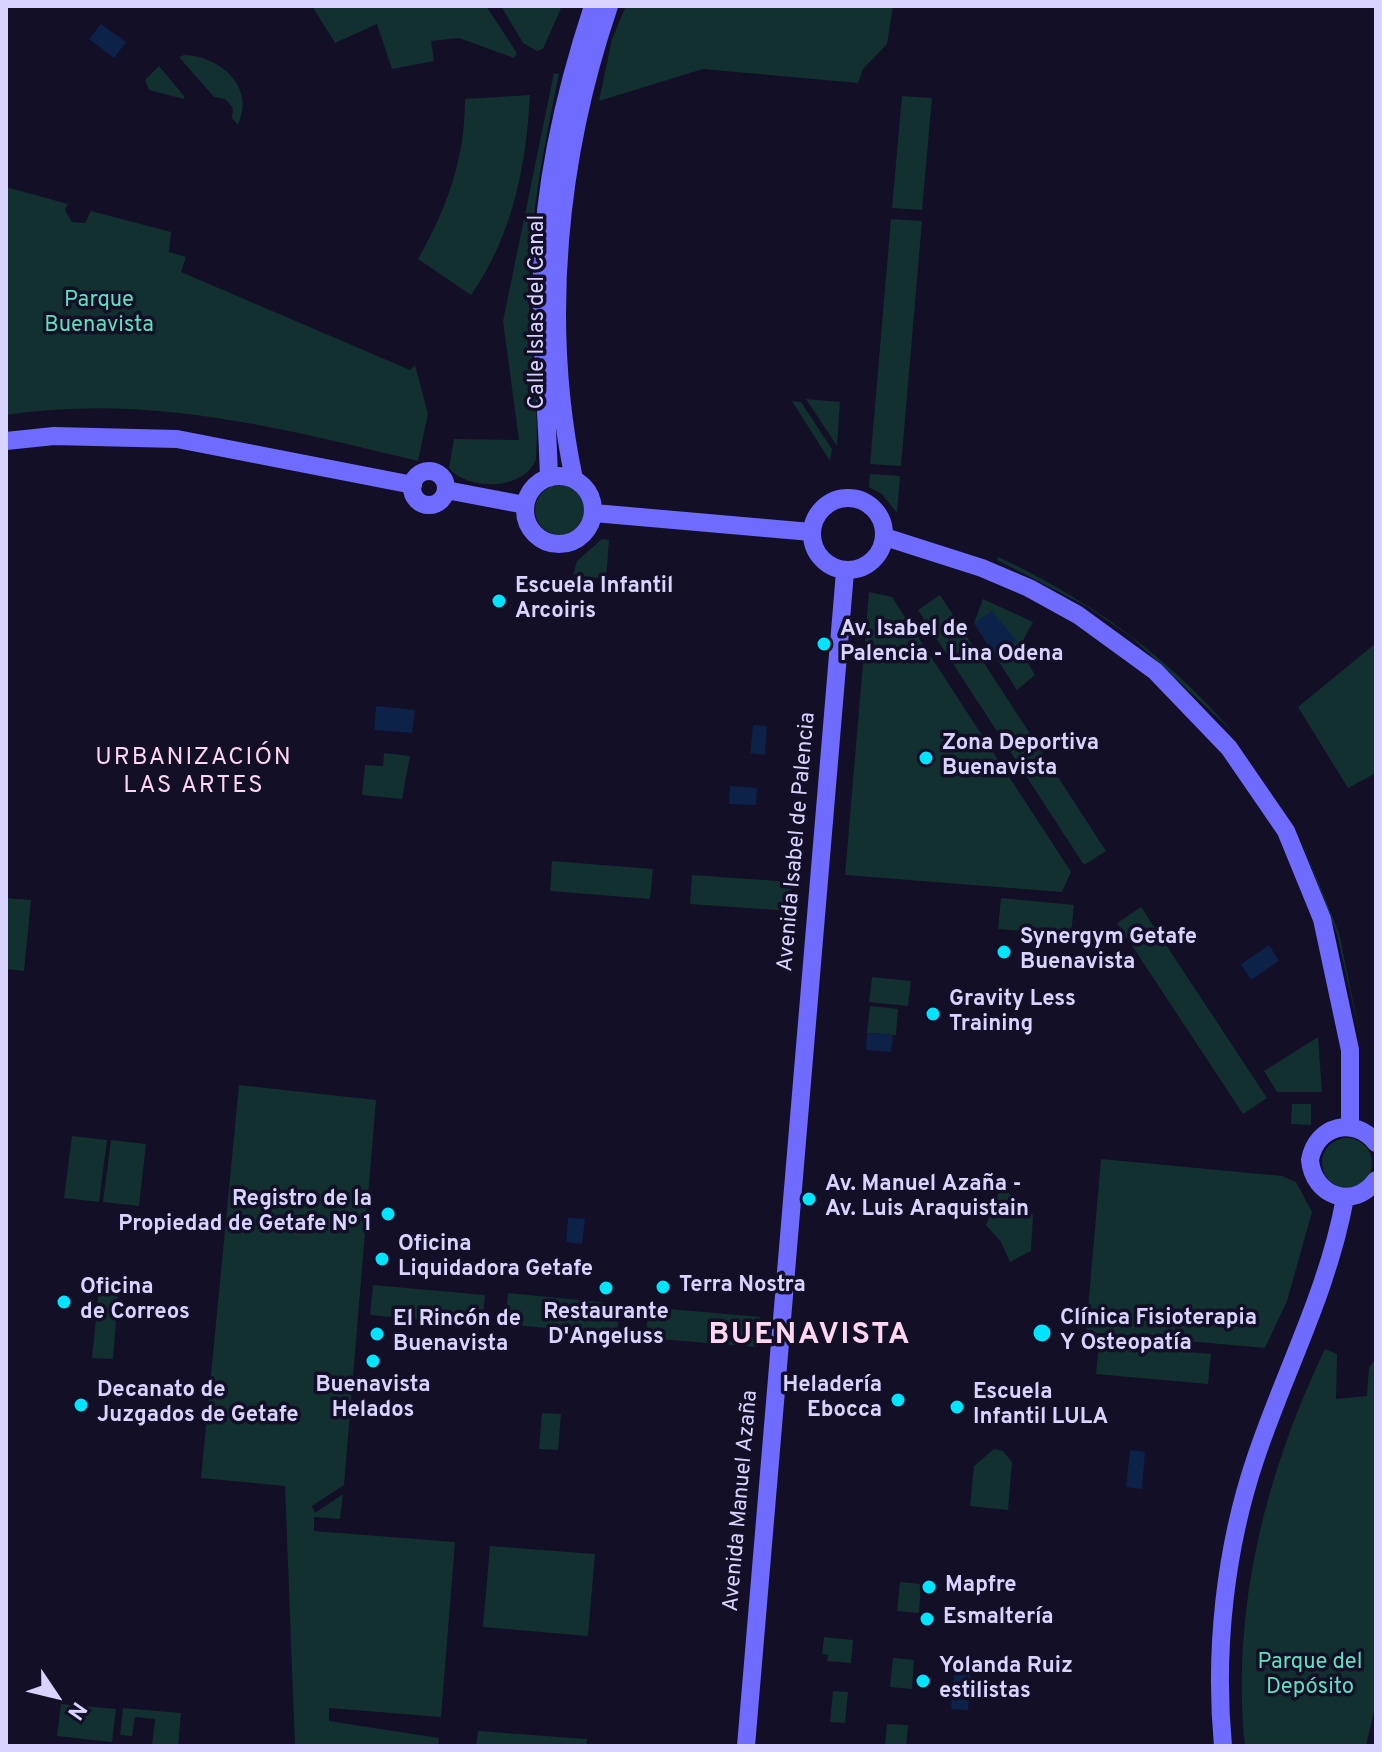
<!DOCTYPE html>
<meta charset="utf-8">
<style>
body{margin:0}
#map{position:relative;width:1382px;height:1752px;overflow:hidden;background:#130f26;font-family:Overpass,sans-serif}
canvas{display:block}
.frame{position:absolute;inset:0;border:8px solid #d9d4ff;pointer-events:none}
.north{position:absolute;left:16px;top:1656px;width:80px;height:80px;-webkit-text-stroke:6px #130f26;paint-order:stroke;rotate:125deg;font-size:22px;font-weight:700;line-height:32px;text-align:center;color:#d9d4ff}
.north::after{content:'';display:block;margin:auto;width:28px;height:36px;background:#d9d4ff;clip-path:polygon(50% 0,100% 100%,50% 72%,0 100%)}
</style>
<div id="map">
<canvas width="1382" height="1752"></canvas>
<div class="frame"></div>
<div class="north">N</div>
</div>
<script>
const ctx = document.querySelector('canvas').getContext('2d');
ctx.lineJoin = 'round';
function fillPath(path, color) {
  ctx.fillStyle = color;
  ctx.fill(path, 'evenodd');
}
function trace(path, color, width, dash) {
  ctx.strokeStyle = color;
  ctx.lineWidth = width;
  ctx.lineCap = dash ? 'butt' : 'round';
  ctx.setLineDash(dash || []);
  ctx.stroke(path);
}
function label(font, color, halo, rows, align = 'center') {
  ctx.font = font + ' Overpass,sans-serif';
  ctx.lineWidth = 7;
  ctx.setLineDash([]);
  ctx.textBaseline = 'middle';
  ctx.strokeStyle = halo;
  ctx.fillStyle = color;
  for (const [text, x, y, turn = 0] of rows) {
    ctx.save();
    ctx.translate(x, y);
    ctx.rotate((+turn || 0) * Math.PI / 180);
    ctx.textAlign = isNaN(turn) ? turn : align;
    if (halo) ctx.strokeText(text, 0, 0);
    ctx.fillText(text, 0, 0);
    ctx.restore();
  }
}
fillPath(new Path2D(`
 M312 6H486L517 53 514 58 459 38 431 41 434 61 392 69 377 24 335 43Z
 M501 6H562L543 49 537 51 523 43Z
 M626 6H893L887 44 863 69 858 83 703 69 599 101 612 39Z
 M184 55C220 56 256 87 238 125L232 118 233 108 225 99 214 97 179 57Z
 M159 66 184 96V99L149 90 145 80Z
 M554 73 559 74C543 151 528 226 529 305 530 356 540 408 536 459 525 491 467 491 449 468L454 439 519 440 503 321Z
 M530 95C526 166 513 235 471 295L418 259C447 208 465 159 465 99Z
 M902 96 932 98 922 210 892 208Z
 M6 187 68 204 65 210 72 222 85 223 91 211 171 232 169 252 186 257 181 272 410 370 415 365 428 414 418 461C283 428 146 393 6 415Z
 M891 219 922 221 901 466 870 464Z
 M806 399 840 402 837 446Z
 M792 401 801 402 832 449 830 461Z
 M870 474 900 476 897 513 882 494 869 487Z
 M535 510a25 25 0 1 1 50 0a25 25 0 1 1-50 0Z
 M602 539 609 540 606 579 573 575 577 561Z
 M998 557C1089 599 1167 656 1233 732L1131 637 1086 606 997 560Z
 M869 592 892 597 1060 855 1071 872 1062 892 845 875Z
 M940 595 1106 851 1084 865 918 610Z
 M983 599 1033 622 1019 648 1035 675 1017 690 974 623Z
 M1376 643V773L1348 788 1298 707Z
 M384 753 410 756 402 799 362 795 365 765 383 766Z
 M1299 834 1339 933 1361 1040 1337 934Z
 M552 861 653 869 650 899 550 891Z
 M692 875 792 882 790 911 690 904Z
 M6 898 31 900 24 971 6 969Z
 M1001 898 1074 905 1071 935 998 929Z
 M1141 907 1267 1098 1243 1114 1117 923Z
 M872 977 911 981 908 1006 869 1002Z
 M870 1006 898 1009 896 1035 867 1033Z
 M1318 1037 1322 1092H1277L1264 1071Z
 M239 1085 376 1100 344 1485 312 1506 315 1513 343 1494 340 1519 314 1517V1531L455 1542 441 1717 329 1708V1721L439 1738 438 1746H295L285 1486 201 1478Z
 M1292 1104H1311V1125L1291 1124Z
 M72 1136 107 1140 99 1202 64 1198Z
 M1322 1163a25 25 0 1 1 50 0a25 25 0 1 1-50 0Z
 M111 1140 146 1144 139 1206 103 1202Z
 M1101 1159 1282 1176 1296 1182 1312 1212 1287 1301 1265 1348 1086 1332Z
 M1006 1188 1014 1201 1027 1203 1026 1210 1033 1215 1031 1251 1010 1262 1001 1242 986 1225 998 1194Z
 M100 1280 119 1282 113 1359 92 1358Z
 M373 1285 485 1295 482 1325 370 1315Z
 M508 1293 620 1304 617 1335 505 1324Z
 M648 1307 760 1317 758 1347 646 1338Z
 M1099 1344 1211 1354 1208 1384 1096 1374Z
 M1325 1349 1337 1354 1336 1399 1367 1396 1369 1367 1376 1359V1703L1366 1746H1245C1231 1609 1266 1472 1325 1349Z
 M542 1413 561 1414 558 1450 539 1449Z
 M994 1449 1003 1451 1012 1462 1008 1510 970 1506 974 1466Z
 M490 1546 595 1554 588 1636 483 1627Z
 M900 1582 921 1584 919 1613 897 1611Z
 M824 1637 853 1640 851 1663 827 1661 828 1655 822 1654Z
 M893 1658 914 1660 912 1689 890 1687Z
 M833 1691 848 1692 845 1723 830 1722Z
 M61 1704 116 1709 112 1742 57 1736Z
 M123 1708 181 1713 178 1746 152 1745 155 1719 135 1717 132 1736 120 1735Z
 M887 1724 908 1725 906 1746H885Z
 M478 1731 587 1739 586 1746H476Z`), '#12302f');
fillPath(new Path2D(`
 M101 24 126 42 114 58 89 39Z
 M992 611 1017 641 998 659 974 623Z
 M376 706 415 710 412 733 374 730Z
 M753 725 767 726 765 755 750 753Z
 M730 786 757 788 756 805 729 804Z
 M1269 945 1279 961 1251 980 1241 964Z
 M867 1033 893 1035 891 1052 866 1050Z
 M568 1218 585 1219 582 1244 566 1242Z
 M1130 1450 1145 1452 1142 1489 1126 1487Z
 M954 1673 971 1674 968 1710 951 1709Z`), '#0c2248');
trace(new Path2D(`
 M6 441 54 436 177 439 413 485
 M412 488a17 17 0 1 1 34 0a17 17 0 1 1-34 0Z
 M525 510a34 34 0 1 1 68 0a34 34 0 1 1-68 0Z
 M549 478C547 408 540 339 542 270 544 179 565 91 593 6
 M574 479C541 323 558 156 609 6
 M446 490 525 505
 M812 534a36 36 0 1 1 72 0a36 36 0 1 1-72 0Z
 M594 513 811 532
 M885 537 982 568 1029 588 1078 615 1155 671 1229 748 1286 831 1322 919 1350 1050V1126
 M1376 1143C1355 1116 1316 1125 1310 1160 1313 1196 1354 1211 1376 1180
 M746 1746 845 572
 M1223 1746C1214 1651 1225 1548 1256 1457 1286 1368 1328 1291 1345 1198`), '#6f6bff', 18);
for (const [x, y, r, color] of [
 [499,601,8,"#00e5ff"],
 [824,644,8,"#00e5ff"],
 [926,758,8,"#00e5ff"],
 [1004,952,8,"#00e5ff"],
 [933,1014,8,"#00e5ff"],
 [809,1199,8,"#00e5ff"],
 [388,1214,8,"#00e5ff"],
 [382,1259,8,"#00e5ff"],
 [663,1287,8,"#00e5ff"],
 [606,1288,8,"#00e5ff"],
 [64,1302,8,"#00e5ff"],
 [1042,1333,10,"#00e5ff"],
 [377,1334,8,"#00e5ff"],
 [373,1361,8,"#00e5ff"],
 [898,1400,8,"#00e5ff"],
 [81,1405,8,"#00e5ff"],
 [957,1407,8,"#00e5ff"],
 [929,1587,8,"#00e5ff"],
 [927,1619,8,"#00e5ff"],
 [923,1681,8,"#00e5ff"]
]) {
  const dot = new Path2D();
  dot.arc(x, y, r, 0, 2 * Math.PI);
  ctx.fillStyle = color;
  ctx.fill(dot);
  trace(dot, '#130f26', 3);
}
label('22px', '#5fe0c0', '#130f26', [
 ["Parque",99,302],
 ["Buenavista",99,327],
 ["Parque del",1310,1664],
 ["Depósito",1310,1689]
]);
label('22px', '#d9d4ff', '#130f26', [
 ["Calle Islas del Canal",539,312,-90],
 ["Avenida Isabel de Palencia",798,842,-85],
 ["Avenida Manuel Azaña",742,1501,-85]
]);
label('bold 22px', '#d9d4ff', '#130f26', [
 ["Escuela Infantil",515,588],
 ["Arcoiris",515,613],
 ["Av. Isabel de",840,631],
 ["Palencia - Lina Odena",840,656],
 ["Zona Deportiva",942,745],
 ["Buenavista",942,770],
 ["Synergym Getafe",1020,939],
 ["Buenavista",1020,964],
 ["Gravity Less",949,1001],
 ["Training",949,1026],
 ["Av. Manuel Azaña -",825,1186],
 ["Av. Luis Araquistain",825,1211],
 ["Registro de la",372,1201,"right"],
 ["Propiedad de Getafe Nº 1",372,1226,"right"],
 ["Oficina",398,1246],
 ["Liquidadora Getafe",398,1271],
 ["Terra Nostra",679,1287],
 ["Oficina",80,1289],
 ["de Correos",80,1314],
 ["Restaurante",606,1314,"center"],
 ["D'Angeluss",606,1339,"center"],
 ["Clínica Fisioterapia",1060,1320],
 ["Y Osteopatía",1060,1345],
 ["El Rincón de",393,1321],
 ["Buenavista",393,1346],
 ["Buenavista",373,1387,"center"],
 ["Helados",373,1412,"center"],
 ["Heladería",882,1387,"right"],
 ["Ebocca",882,1412,"right"],
 ["Decanato de",97,1392],
 ["Juzgados de Getafe",97,1417],
 ["Escuela",973,1394],
 ["Infantil LULA",973,1419],
 ["Mapfre",945,1587],
 ["Esmaltería",943,1619],
 ["Yolanda Ruiz",939,1668],
 ["estilistas",939,1693]
], 'left');
ctx.letterSpacing = '2px';
label('24px', '#ffd6f0', '#130f26', [
 ["URBANIZACIÓN",194,759],
 ["LAS ARTES",194,787]
]);
ctx.letterSpacing = '0px';
ctx.letterSpacing = '2px';
label('bold 30px', '#ffd6f0', '#130f26', [
 ["BUENAVISTA",810,1337]
]);
ctx.letterSpacing = '0px';
</script>
